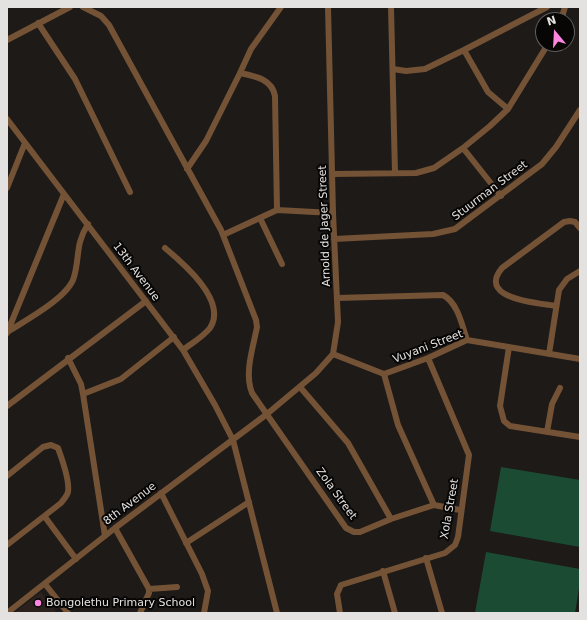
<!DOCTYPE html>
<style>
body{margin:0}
#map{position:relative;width:587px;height:620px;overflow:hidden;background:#1d1a18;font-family:"DejaVu Sans",sans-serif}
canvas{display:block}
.frame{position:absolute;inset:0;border:8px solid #e4e2e1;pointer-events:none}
.north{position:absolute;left:535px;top:12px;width:40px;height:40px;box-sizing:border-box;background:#070605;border:1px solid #5f5e5d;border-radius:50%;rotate:342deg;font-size:11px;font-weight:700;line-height:16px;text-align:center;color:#e4e2e1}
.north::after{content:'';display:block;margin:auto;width:14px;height:18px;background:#fe86e1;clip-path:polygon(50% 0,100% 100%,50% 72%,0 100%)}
</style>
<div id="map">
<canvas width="587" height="620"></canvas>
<div class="frame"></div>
<div class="north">N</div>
</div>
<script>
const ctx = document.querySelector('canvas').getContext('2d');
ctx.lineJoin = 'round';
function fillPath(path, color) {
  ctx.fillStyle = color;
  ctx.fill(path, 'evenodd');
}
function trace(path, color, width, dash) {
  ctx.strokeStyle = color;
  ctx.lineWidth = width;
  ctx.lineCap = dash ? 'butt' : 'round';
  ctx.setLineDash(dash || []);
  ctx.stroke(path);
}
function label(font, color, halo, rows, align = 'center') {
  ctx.font = font + ' "DejaVu Sans",sans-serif';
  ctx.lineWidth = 4;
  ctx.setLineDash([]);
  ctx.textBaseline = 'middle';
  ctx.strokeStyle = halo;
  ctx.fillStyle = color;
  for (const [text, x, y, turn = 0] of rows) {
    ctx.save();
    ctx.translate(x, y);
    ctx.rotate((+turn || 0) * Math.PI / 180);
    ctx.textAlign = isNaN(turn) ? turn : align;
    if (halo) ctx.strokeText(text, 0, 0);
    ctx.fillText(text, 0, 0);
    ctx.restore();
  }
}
fillPath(new Path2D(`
 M41 592 57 613H14Z`), '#2b221e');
fillPath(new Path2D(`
 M501 467 580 480V547L490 531Z
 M486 552 580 569V582L575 613H475Z`), '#1c4b33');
trace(new Path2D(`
 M83 7 101 16 109 25 221 230 256 320 257 327C253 348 244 373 252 393L346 528 354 532H360L391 519 434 505 460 510
 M391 7 395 173
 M561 20 565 7
 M38 23 75 79 130 192
 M7 40 70 7
 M464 50 488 92 508 109
 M393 69 406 71 425 69 464 50 547 7
 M240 73 251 49 281 7
 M7 119 183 350 215 405 233 440 277 613
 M463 148 501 196
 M187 169 206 141 240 73C255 76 272 79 275 96L277 210
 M333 174 416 173 434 168 463 148 490 126 508 109 548 44
 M7 188 25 143
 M260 218 282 264
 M223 235 277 210 333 213
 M334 239 433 234 455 229 542 164 556 147 580 110
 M165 248C183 263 228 301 210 328 203 337 192 343 183 350
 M337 298 443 295C458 303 462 325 467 340
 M556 306C539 303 476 299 502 268L564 222 570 221 575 222 580 228
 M9 331C26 320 69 297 74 277 80 256 75 245 88 224
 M7 333 64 194
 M509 347 500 406 504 421 510 426 580 437
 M333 354 384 374 428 358 467 340 580 359
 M549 354 559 290 567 279 580 271
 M68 358 81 384 83 394 105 536
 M384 374 398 425 434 505
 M300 387 348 443 391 519
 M83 394 121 379 174 337
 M7 406 146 301
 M547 432 552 404 560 388
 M7 476 43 447 51 445 58 448C62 459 70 480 68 492 67 496 64 499 61 503L7 545
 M161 493 202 574 208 591 204 613
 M45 517 76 559
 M115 528 149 589V593L140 613
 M186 543 249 502
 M426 558 442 613
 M383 571 395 613
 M45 584 68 613
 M149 589 177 587
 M7 613 115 528 267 414 316 373 333 354 338 322 333 213 328 7
 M340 613 337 594 341 585 445 553 455 545 458 537 469 455 428 358`), '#745235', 6);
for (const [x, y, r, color] of [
 [38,603,4,"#fe86e1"]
]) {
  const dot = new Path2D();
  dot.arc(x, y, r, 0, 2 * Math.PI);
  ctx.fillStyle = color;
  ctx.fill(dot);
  trace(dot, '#070605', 1.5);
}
label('11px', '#e4e2e1', '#070605', [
 ["Stuurman Street",490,191,-37],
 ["Arnold de Jager Street",325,226,-92],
 ["13th Avenue",136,272,53],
 ["Vuyani Street",428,347,-21],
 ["Zola Street",336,494,54],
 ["8th Avenue",130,504,-37],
 ["Xola Street",450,509,-80]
]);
label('11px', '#e4e2e1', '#070605', [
 ["Bongolethu Primary School",46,603]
], 'left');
</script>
